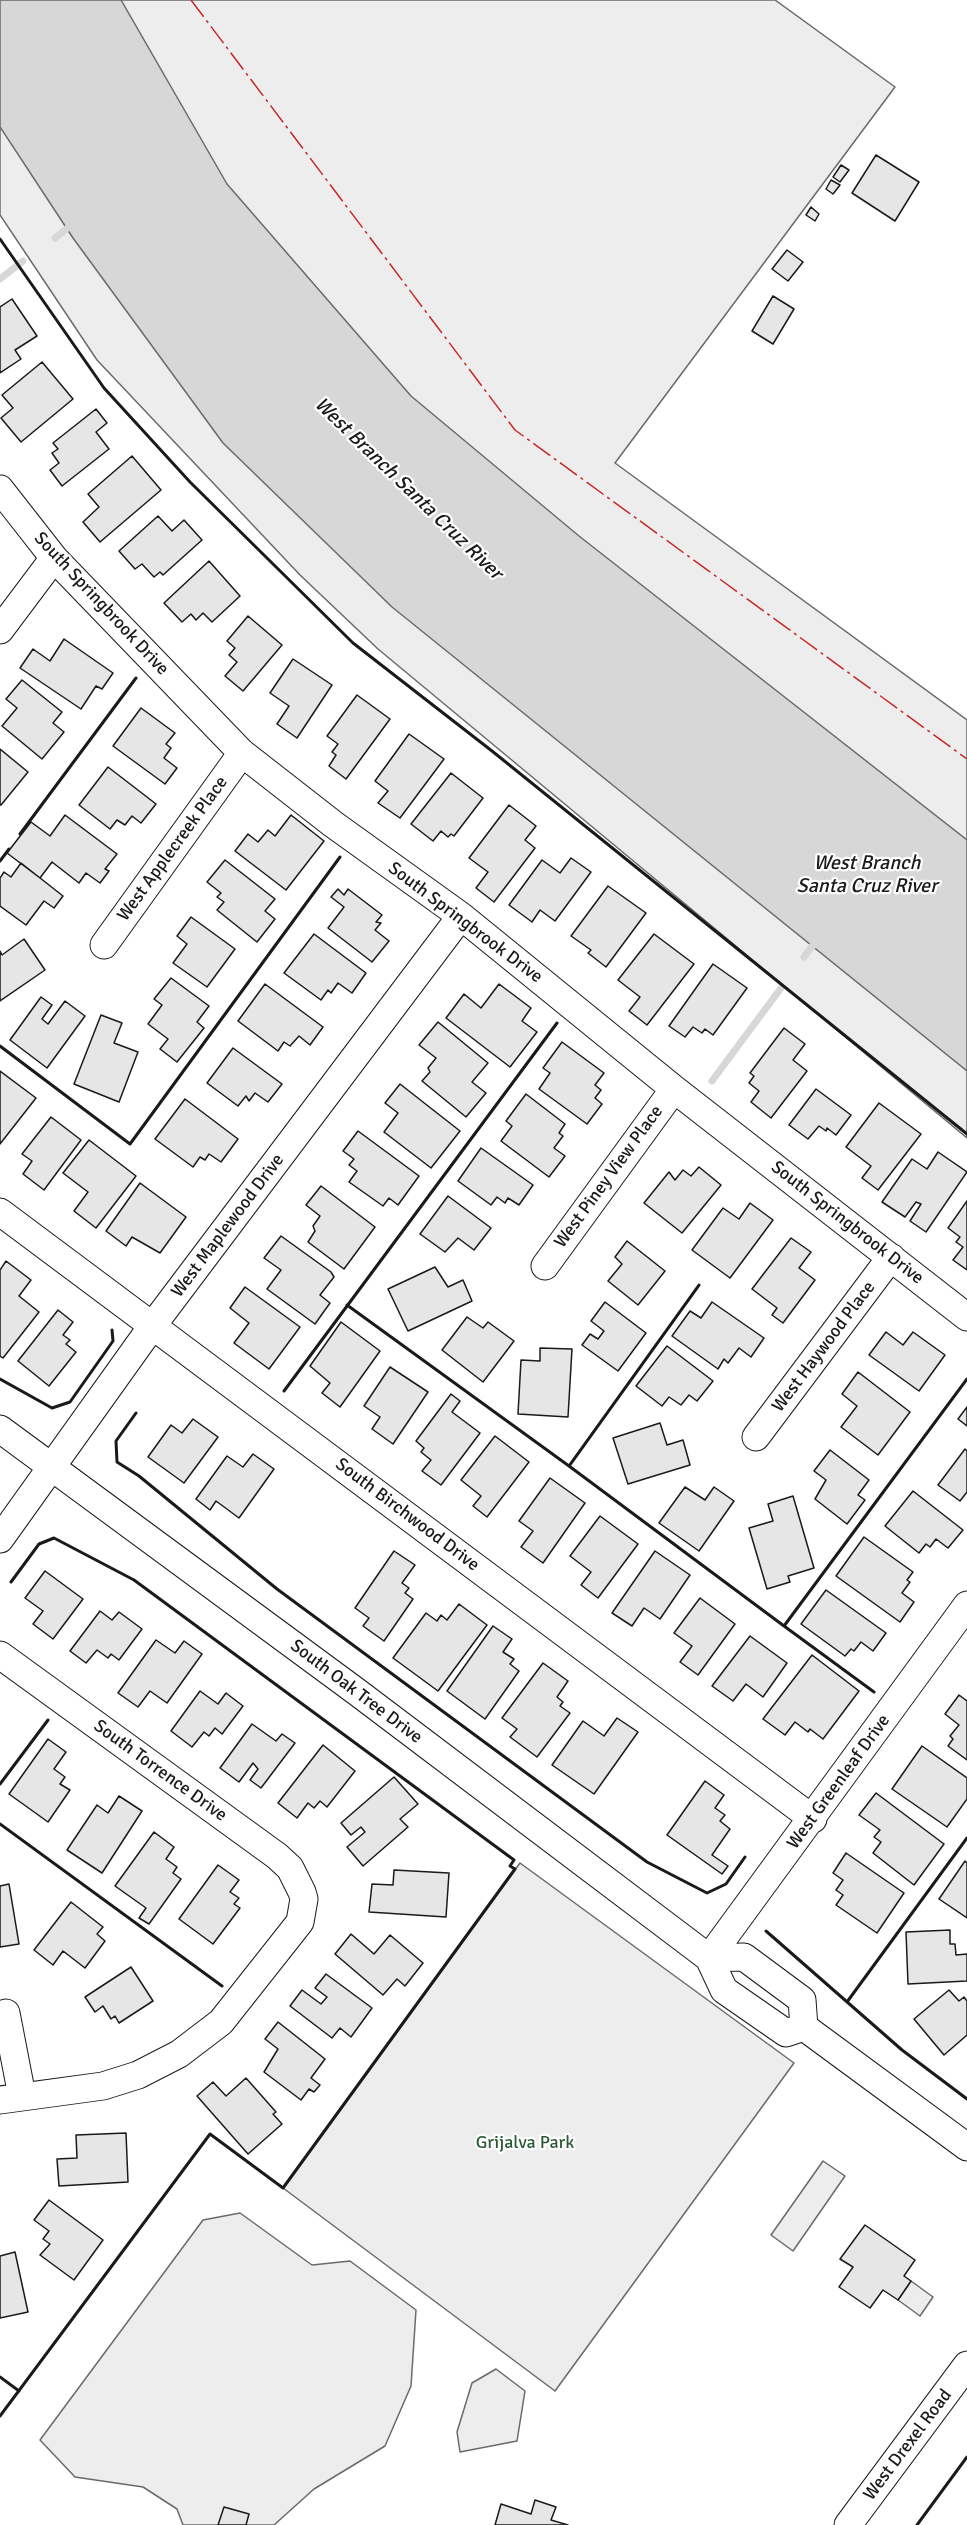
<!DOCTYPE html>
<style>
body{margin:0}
canvas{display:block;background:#fff}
</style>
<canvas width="967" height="2525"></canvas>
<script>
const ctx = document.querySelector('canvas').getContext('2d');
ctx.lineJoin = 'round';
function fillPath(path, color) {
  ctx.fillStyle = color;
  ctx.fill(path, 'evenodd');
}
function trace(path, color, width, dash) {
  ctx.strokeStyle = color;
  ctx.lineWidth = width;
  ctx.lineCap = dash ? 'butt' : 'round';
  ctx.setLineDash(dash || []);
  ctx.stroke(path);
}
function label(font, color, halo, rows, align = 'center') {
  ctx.font = font + ' Signika,sans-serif';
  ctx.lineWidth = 4.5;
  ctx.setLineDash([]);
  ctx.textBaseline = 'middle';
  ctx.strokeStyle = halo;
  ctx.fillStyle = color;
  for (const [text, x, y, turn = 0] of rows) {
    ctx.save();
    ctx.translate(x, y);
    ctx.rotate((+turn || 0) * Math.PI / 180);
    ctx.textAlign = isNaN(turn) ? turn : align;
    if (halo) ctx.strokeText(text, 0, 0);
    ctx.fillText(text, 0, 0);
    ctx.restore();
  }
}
const built = new Path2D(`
 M0 0H775L895 87 615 463 967 720V1138L378 649 300 575 97 360 0 215Z
 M520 1863 794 2063 555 2391 283 2188Z
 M823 2161 845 2176 793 2251 771 2235Z
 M240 2213 312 2265 350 2261 416 2310 411 2386 385 2446 314 2489 274 2525H183L177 2509 143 2487 75 2477 40 2440 203 2220Z
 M911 2281 933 2297 920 2316 898 2300Z
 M496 2369 525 2391 517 2441 460 2452 457 2432 472 2383Z`);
fillPath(built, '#ededed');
trace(built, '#6a6a6a', 1.5);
const water = new Path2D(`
 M0 0H121L227 184 411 396 579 536 967 840V1071L392 607 223 443 73 238 0 127Z`);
fillPath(water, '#d7d7d7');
trace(water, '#6a6a6a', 1.5);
trace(new Path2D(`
 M55 238 74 223
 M0 279 23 261
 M804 957 817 940
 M712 1081 781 988`), '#d7d7d7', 7);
const building = new Path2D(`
 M876 155 919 182 895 221 852 193Z
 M841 165 849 170 840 182 833 177Z
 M831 180 840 185 833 194 826 189Z
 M811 207 819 214 815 221 806 215Z
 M787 250 803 262 788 281 772 269Z
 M773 296 794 309 773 344 752 331Z
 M12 299 37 336 15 350 21 359 0 373V307Z
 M42 362 73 399 21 442 1 418 13 408 2 395Z
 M96 409 107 423 96 432 109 449 62 486 50 470 59 463 52 453 58 449 53 443Z
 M132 456 161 490 100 542 83 522 99 507 88 494Z
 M158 516 172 531 184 520 202 540 163 575 160 572 154 577 142 564 135 569 119 551Z
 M209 561 240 596 212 622 203 613 196 620 191 614 182 622 164 603Z
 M248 616 282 645 243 691 225 676 237 662 229 655 235 648 227 641Z
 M64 639 113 673 102 689 96 686 81 709 20 668 33 649 50 661Z
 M293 659 332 685 297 738 277 724 289 706 270 693Z
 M22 680 62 712 53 723 64 732 42 759 2 726 17 708 6 699Z
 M357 695 390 719 346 779 329 766 336 755 332 752 338 744 327 736Z
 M141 708 175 733 166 744 171 748 164 758 177 768 165 784 113 746Z
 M409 734 444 759 400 818 378 803 388 791 375 781Z
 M0 749 28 772 1 805H0Z
 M108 767 156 804 141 823 132 816 125 825 117 820 110 829 79 805Z
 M451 773 483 798 454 836 451 834 448 837 441 831 433 841 411 824Z
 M509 805 536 826 525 840 535 848 494 902 476 888 488 872 469 858Z
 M65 815 117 854 105 869 109 871 100 883 86 873 79 883 52 862 40 878 7 853 31 822 50 836Z
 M291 815 324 841 286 890 235 851 248 834 258 842 268 830 275 836Z
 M571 858 591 872 555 921 540 910 532 922 509 905 542 860 560 873Z
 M225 860 275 899 265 911 275 919 257 942 217 910 224 902 217 897 221 893 207 882Z
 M21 863 63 896 54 908 44 901 26 925 0 906V878L4 872 11 877Z
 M608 886 646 913 606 967 588 953 591 950 571 936Z
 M338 889 344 895 348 889 382 915 376 922 381 923 375 930 389 941 372 962 328 928 344 907 331 897Z
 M191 917 235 949 207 987 173 963 187 944 177 936Z
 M314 934 366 973 352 993 338 983 331 993 328 990 321 1000 284 973Z
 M654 934 694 964 647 1025 629 1011 640 997 618 980Z
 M24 939 45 970 0 1001V951L2 955Z
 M713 964 747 988 713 1035 705 1029 702 1033 693 1027 685 1037 669 1026Z
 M171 978 209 1006 197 1022 204 1028 177 1062 160 1049 168 1039 148 1024 162 1005 154 999Z
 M265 984 323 1027 310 1045 299 1036 290 1046 284 1042 278 1051 238 1021Z
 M499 984 531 1008 522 1021 537 1032 510 1067 446 1018 464 994 481 1008Z
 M41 997 52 1005 42 1019 48 1024 65 1001 85 1016 47 1068 10 1040Z
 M101 1015 122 1023 114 1043 138 1052 119 1102 74 1084Z
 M438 1022 488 1063 472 1082 486 1093 466 1117 422 1081 430 1072 428 1068 436 1058 419 1045Z
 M784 1028 805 1044 793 1060 807 1071 771 1118 751 1102 759 1091 749 1083 754 1076 750 1073Z
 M562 1042 604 1073 595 1085 601 1090 595 1098 602 1104 587 1124 539 1089 550 1073 543 1068Z
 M233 1048 282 1084 268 1102 255 1093 249 1101 246 1096 238 1106 207 1083Z
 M0 1071 36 1098 0 1144Z
 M400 1084 460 1131 431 1168 384 1132 398 1113 385 1103Z
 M816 1089 851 1115 836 1135 827 1128 826 1131 819 1126 808 1139 789 1125Z
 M526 1094 565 1124 559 1133 563 1136 554 1148 565 1156 549 1177 501 1141 512 1126 506 1121Z
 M185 1099 238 1139 221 1162 209 1154 205 1160 200 1157 193 1167 155 1139Z
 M879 1103 921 1134 878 1190 862 1178 871 1166 846 1147Z
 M51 1117 81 1140 44 1190 23 1174 32 1161 22 1154Z
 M358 1131 419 1176 398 1205 389 1198 383 1206 349 1182 357 1171 349 1165 354 1159 343 1151Z
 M89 1140 136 1176 96 1228 74 1211 88 1192 63 1173Z
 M481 1148 533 1185 519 1205 508 1198 505 1203 497 1197 491 1205 458 1181Z
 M938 1152 967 1172 926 1232 910 1221 921 1204 916 1202 905 1217 882 1202 912 1159 927 1169Z
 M699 1167 721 1185 682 1233 644 1203 669 1172 675 1180 683 1170 691 1176Z
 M140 1183 186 1217 160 1253 132 1237 126 1246 106 1231Z
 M321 1186 375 1227 344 1269 308 1242 315 1231 313 1226 320 1216 306 1205Z
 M448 1196 491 1228 474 1250 458 1238 445 1252 420 1234Z
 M967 1201V1270L953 1260 963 1247 956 1242 960 1237 948 1228Z
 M750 1203 773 1220 730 1278 692 1250 723 1208 739 1219Z
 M281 1236 331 1272 334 1277 320 1295 330 1303 315 1324 267 1289 281 1270 264 1258Z
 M791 1238 811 1252 799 1268 815 1280 783 1323 772 1315 777 1308 752 1289Z
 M627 1241 665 1271 638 1305 608 1281 622 1264 615 1257Z
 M6 1261 31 1280 19 1296 39 1312 3 1358 0 1356V1270Z
 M435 1267 448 1287 463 1280 472 1301 408 1331 388 1289Z
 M245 1287 300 1327 269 1369 234 1343 249 1323 230 1308Z
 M605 1302 646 1333 618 1371 582 1345 590 1334 598 1339 604 1331 591 1321Z
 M712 1302 764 1338 751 1357 739 1348 728 1363 724 1359 718 1369 672 1336 690 1311 701 1318Z
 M58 1310 73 1322 63 1335 70 1340 66 1344 76 1352 49 1386 18 1361Z
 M467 1317 483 1328 488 1322 514 1341 483 1382 442 1350Z
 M341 1322 380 1351 340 1407 322 1393 330 1383 310 1366Z
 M886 1332 903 1345 913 1332 945 1355 919 1391 869 1355Z
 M667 1346 713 1381 697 1401 689 1395 681 1405 669 1397 662 1406 636 1386Z
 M540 1348 572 1349 568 1417 518 1414 521 1360 540 1361Z
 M390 1367 428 1392 393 1444 372 1429 380 1417 364 1406Z
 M858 1372 910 1412 878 1455 841 1427 857 1406 842 1394Z
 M451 1394 460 1401 452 1412 480 1433 441 1485 422 1471 431 1460 421 1452 424 1448 416 1441Z
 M967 1407V1426L958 1419Z
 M193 1419 218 1437 184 1483 148 1457 171 1425 182 1433Z
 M660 1423 667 1445 683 1440 690 1465 628 1484 613 1438Z
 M495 1436 529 1462 487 1517 473 1506 481 1496 461 1480Z
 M965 1449 967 1451V1492L960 1501 938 1485Z
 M830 1450 869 1480 858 1495 865 1500 847 1524 815 1499 826 1480 814 1471Z
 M253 1454 274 1469 239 1518 216 1501 210 1510 196 1499 227 1456 243 1467Z
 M550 1478 585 1503 543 1563 521 1547 533 1531 519 1521Z
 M685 1487 705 1500 714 1487 734 1501 699 1551 659 1523Z
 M913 1491 963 1530 948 1548 936 1539 930 1547 926 1544 919 1553 885 1526Z
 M793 1496 814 1568 788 1576 790 1582 767 1589 749 1528 773 1521 768 1504Z
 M600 1516 638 1544 598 1598 581 1585 591 1572 570 1556Z
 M864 1537 913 1572 907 1580 910 1582 902 1593 914 1602 900 1622 836 1576Z
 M394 1551 415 1565 402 1583 409 1588 405 1593 413 1599 384 1641 363 1626 369 1618 355 1608Z
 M655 1551 690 1575 660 1619 644 1608 632 1626 612 1613Z
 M45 1571 83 1599 53 1639 33 1624 43 1611 25 1598Z
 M826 1590 886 1633 873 1651 861 1642 854 1651 851 1649 845 1656 801 1624Z
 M700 1598 735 1624 698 1675 680 1662 692 1646 674 1633Z
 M459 1604 487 1625 438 1691 393 1658 426 1613 437 1621 441 1615 447 1620Z
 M100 1611 112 1620 119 1612 142 1629 119 1660 111 1654 108 1658 97 1650 86 1663 70 1651Z
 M493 1626 512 1639 503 1652 514 1659 510 1664 519 1671 485 1719 447 1691Z
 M750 1636 787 1663 763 1697 746 1684 733 1701 712 1686Z
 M156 1640 175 1653 184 1641 202 1654 167 1703 150 1691 138 1707 118 1693Z
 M812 1655 859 1691 823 1739 810 1729 808 1732 795 1722 785 1735 763 1719Z
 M543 1663 568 1681 557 1697 563 1702 560 1706 570 1713 537 1757 510 1737 517 1729 502 1718Z
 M200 1691 218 1704 226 1693 243 1706 222 1734 215 1728 209 1736 204 1732 192 1747 171 1731Z
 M959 1695 967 1701V1760L948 1746 953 1739 950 1736 959 1725 945 1714Z
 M617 1718 638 1732 594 1794 552 1765 583 1721 604 1736Z
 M252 1724 276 1741 282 1734 295 1743 261 1788 250 1780 258 1769 253 1763 239 1782 220 1768Z
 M48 1739 66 1752 54 1769 65 1777 60 1784 70 1790 48 1822 9 1794Z
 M323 1745 355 1771 327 1807 320 1801 314 1808 308 1803 297 1818 278 1803Z
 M922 1746 967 1778V1799L947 1827 892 1789Z
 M394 1777 418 1804 400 1819 408 1827 363 1866 347 1847 365 1832 361 1827 351 1835 341 1823Z
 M705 1781 724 1795 715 1808 725 1815 720 1821 730 1829 712 1855 728 1866 722 1874 667 1835Z
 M876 1793 944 1844 914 1885 873 1853 881 1842 874 1837 880 1830 859 1815Z
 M119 1796 142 1811 102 1873 67 1850 97 1805 108 1813Z
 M154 1832 174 1847 166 1859 177 1867 173 1873 181 1879 149 1924 139 1918 146 1908 115 1886Z
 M846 1853 904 1893 877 1933 836 1905 843 1895 836 1890 843 1880 833 1873Z
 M965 1861 967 1863V1918L939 1899Z
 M218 1865 239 1880 230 1892 239 1898 234 1904 240 1908 213 1944 179 1919Z
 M394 1870 449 1873 446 1917 369 1912 372 1884 393 1885Z
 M9 1884 19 1944 0 1947V1886Z
 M71 1902 103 1927 97 1934 105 1941 85 1968 63 1951 53 1965 34 1950Z
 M950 1930V1944H955L956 1955 967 1954V1981L908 1984 906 1932Z
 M351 1934 374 1954 390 1935 423 1963 405 1986 397 1979 383 1995 335 1954Z
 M131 1967 153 2001 119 2023 115 2016 111 2019 103 2006 95 2012 85 1997Z
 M326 1974 372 2008 351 2037 340 2028 332 2038 290 2006 302 1990 321 2004 327 1997 315 1988Z
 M949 1990 959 2001 964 1997 967 2001V2035L944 2055 914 2019Z
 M278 2022 325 2059 311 2078 320 2085 314 2092 309 2089 301 2100 264 2072 278 2049 265 2039Z
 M246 2078 276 2112 273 2114 282 2124 248 2154 197 2096 213 2082 226 2096Z
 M126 2133 128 2182 59 2186 57 2159 77 2158 76 2135Z
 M49 2200 103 2240 74 2280 40 2255 50 2244 43 2239 49 2231 34 2220Z
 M865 2225 915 2260 904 2276 911 2281 898 2300 883 2290 870 2308 839 2287 853 2267 840 2259Z
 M15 2252 28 2312 0 2318V2256Z
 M535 2500 556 2507 551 2520 568 2525H495L501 2504 531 2514Z
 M224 2507 249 2514 246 2525H218Z`);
fillPath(building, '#e6e6e6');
trace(building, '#1a1a1a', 1.5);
const minor = new Path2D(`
 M0 489 54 558 242 753 333 824 461 916 674 1089 967 1317
 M0 630 54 558
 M104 945 242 753
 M0 1212 813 1819
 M545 1266 674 1089
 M0 1429 357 1692 709 1958 967 1605
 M756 1437 891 1257
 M0 1539 153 1325 461 916
 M0 1655 277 1856 290 1868 302 1892 304 1899 300 1922 221 2022 179 2054 138 2075 103 2086 0 2100
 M744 1957 802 2000 804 2027 786 2033 724 1990 709 1958Z
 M6 2013 22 2096
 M804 2027 967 2147
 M848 2525 967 2365`);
trace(minor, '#1a1a1a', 29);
trace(minor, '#fff', 27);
trace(new Path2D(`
 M0 239 104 388 190 482 353 643 492 751 967 1134
 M20 834 136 678
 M0 861 9 849
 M0 1046 130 1144 340 857
 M347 1305 569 1466 699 1285
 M0 1379 52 1408 70 1402 113 1341 112 1330
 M284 1391 557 1023
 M136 1413 116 1441 117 1462 139 1476 277 1589 647 1862 707 1893 726 1884 745 1857
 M569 1466 784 1626 967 1379
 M784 1626 874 1692
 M0 1784 48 1720
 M0 1824 222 1986
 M766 1931 902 2050 967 2099
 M847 2002 967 1838
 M0 2377 19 2391
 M0 2416 210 2134 283 2188 515 1869 510 1866 514 1860 134 1580 54 1538 39 1544 11 1582
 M917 2525 967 2457`), '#1a1a1a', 3);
trace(new Path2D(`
 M191 0 515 430 967 759`), '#c62828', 1.5, [21, 4.5, 3, 4.5]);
label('18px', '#1a1a1a', '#fff', [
 ["South Springbrook Drive",101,604,47],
 ["West Applecreek Place",173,849,-54],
 ["South Springbrook Drive",465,923,37],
 ["West Piney View Place",609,1177,-54],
 ["South Springbrook Drive",847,1223,38],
 ["West Maplewood Drive",228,1226,-53],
 ["West Haywood Place",824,1347,-53],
 ["South Birchwood Drive",407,1515,37],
 ["South Oak Tree Drive",356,1692,37],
 ["South Torrence Drive",160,1771,36],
 ["West Greenleaf Drive",839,1782,-54],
 ["West Drexel Road",908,2445,-53]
]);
label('18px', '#2b5a34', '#fff', [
 ["Grijalva Park",525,2143]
]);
label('italic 20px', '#1a1a1a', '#fff', [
 ["West Branch Santa Cruz River",408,489,44],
 ["West Branch",867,864],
 ["Santa Cruz River",867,887]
]);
</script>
